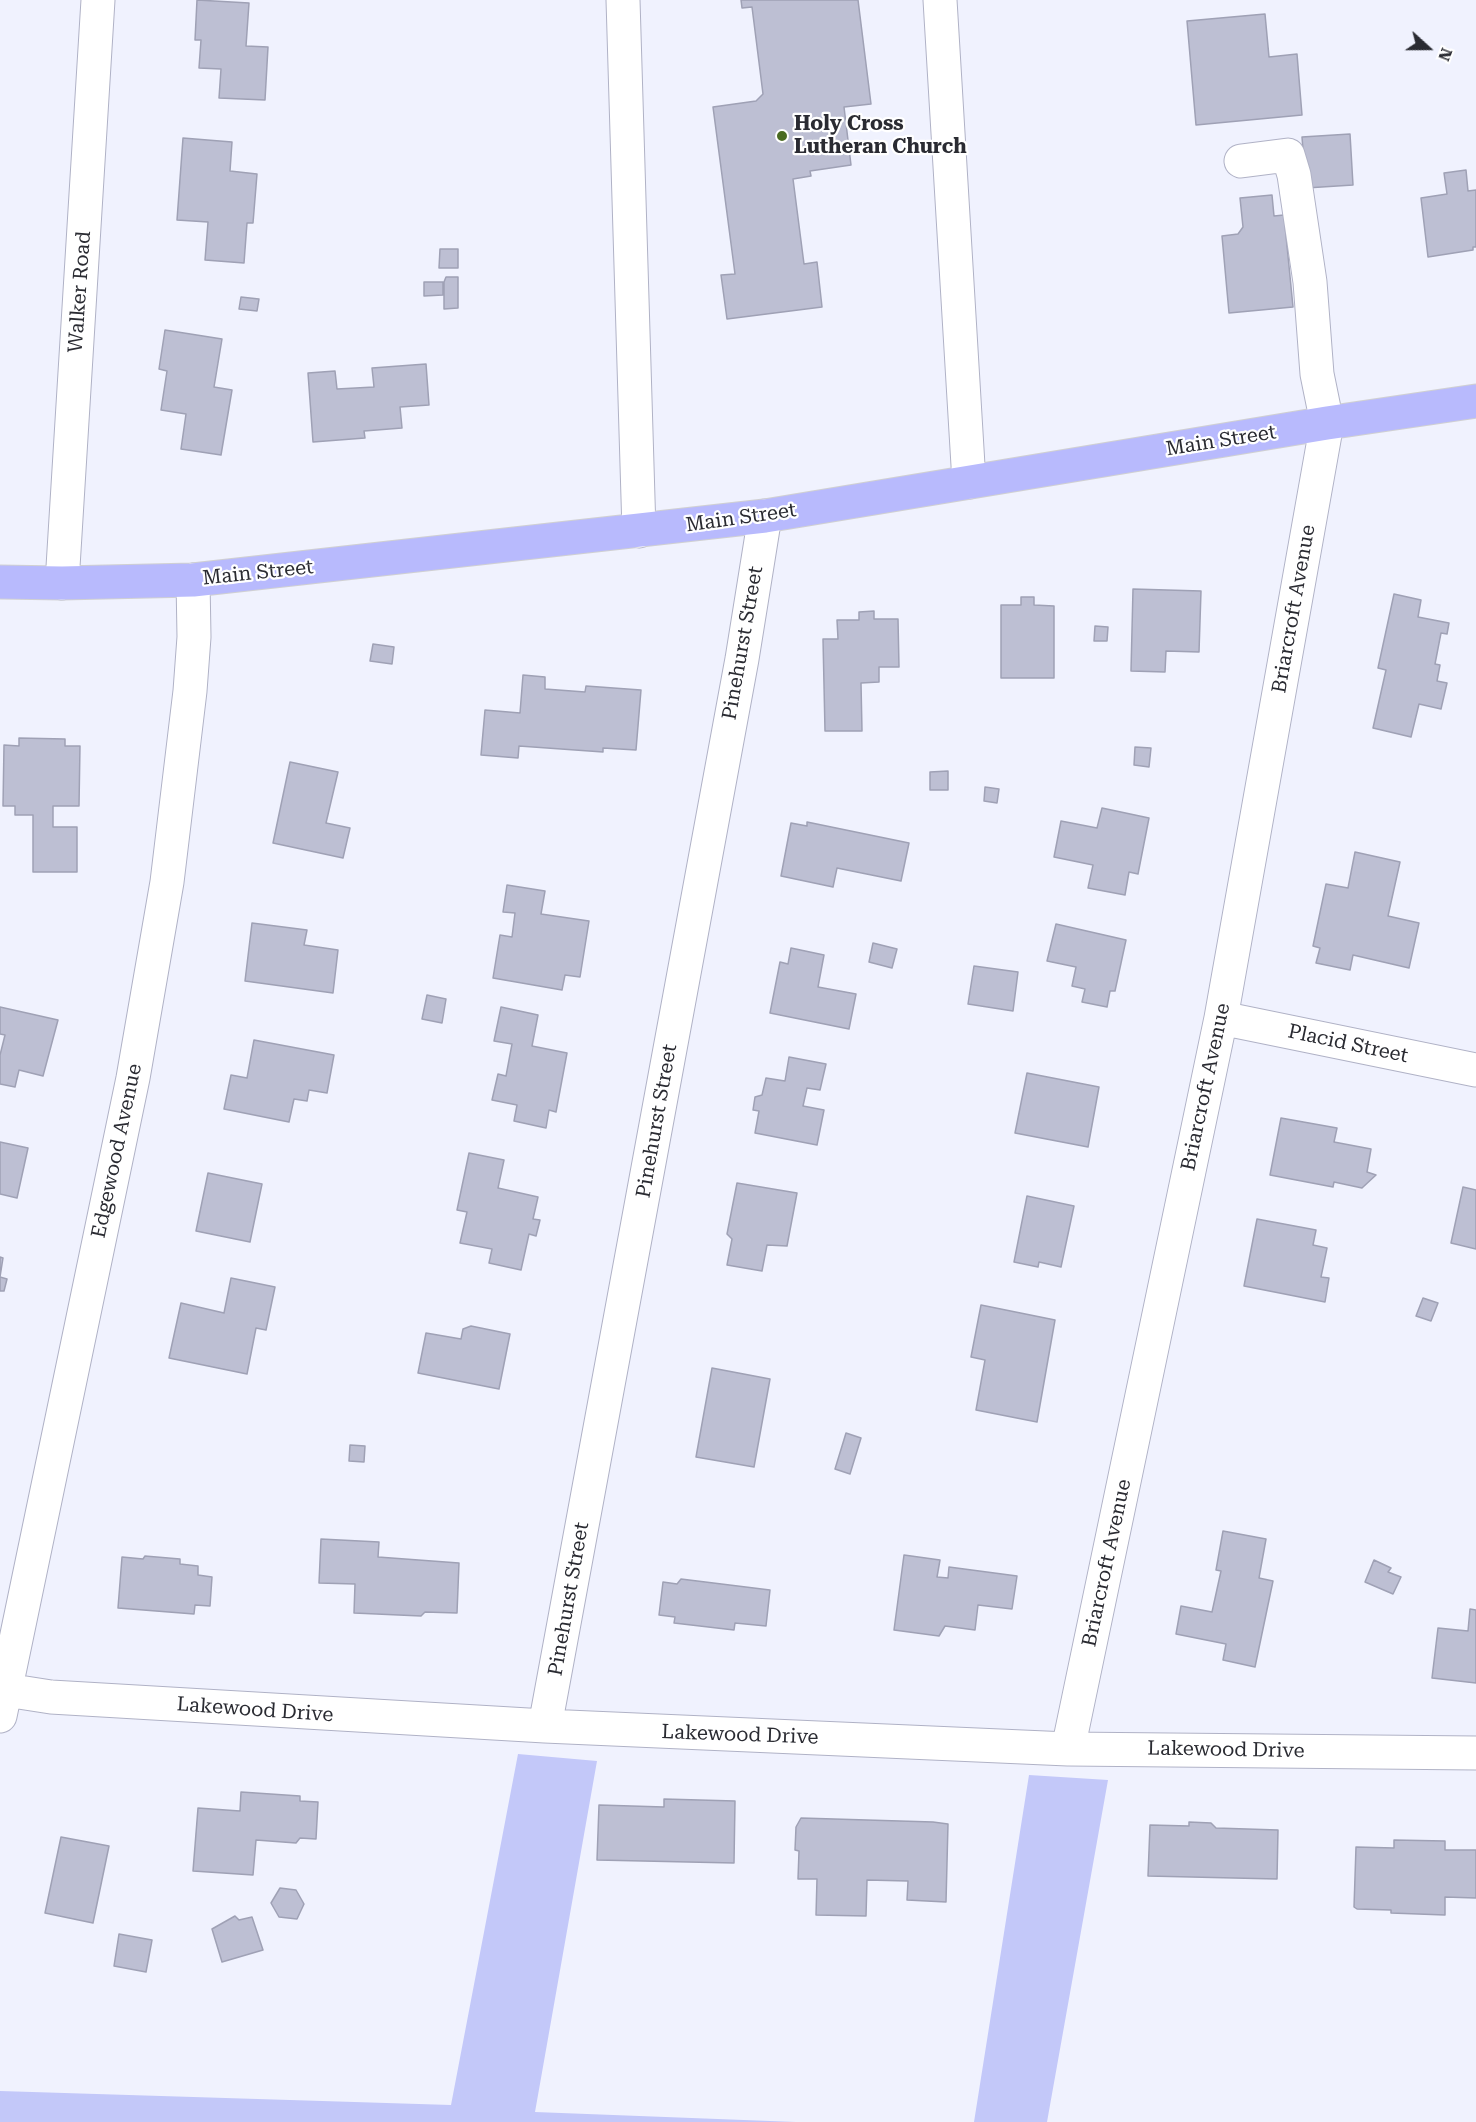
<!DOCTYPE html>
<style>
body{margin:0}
#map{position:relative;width:1476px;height:2122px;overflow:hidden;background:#f0f2fe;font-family:"Roboto Serif",serif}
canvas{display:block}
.north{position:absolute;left:1398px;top:18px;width:60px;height:60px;-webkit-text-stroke:4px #fff;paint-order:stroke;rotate:111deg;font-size:16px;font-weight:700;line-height:24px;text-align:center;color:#2a2b32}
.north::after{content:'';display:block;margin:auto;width:21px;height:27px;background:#2a2b32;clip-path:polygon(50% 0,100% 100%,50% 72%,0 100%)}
</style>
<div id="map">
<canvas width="1476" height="2122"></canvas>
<div class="north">N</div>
</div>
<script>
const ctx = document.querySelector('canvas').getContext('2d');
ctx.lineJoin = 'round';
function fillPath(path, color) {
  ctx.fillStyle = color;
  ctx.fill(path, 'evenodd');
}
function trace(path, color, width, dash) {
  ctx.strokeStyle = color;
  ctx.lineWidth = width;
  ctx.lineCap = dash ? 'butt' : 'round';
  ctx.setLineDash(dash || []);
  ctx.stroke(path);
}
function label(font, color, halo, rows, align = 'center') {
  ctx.font = font + ' "Roboto Serif",serif';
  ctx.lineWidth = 4.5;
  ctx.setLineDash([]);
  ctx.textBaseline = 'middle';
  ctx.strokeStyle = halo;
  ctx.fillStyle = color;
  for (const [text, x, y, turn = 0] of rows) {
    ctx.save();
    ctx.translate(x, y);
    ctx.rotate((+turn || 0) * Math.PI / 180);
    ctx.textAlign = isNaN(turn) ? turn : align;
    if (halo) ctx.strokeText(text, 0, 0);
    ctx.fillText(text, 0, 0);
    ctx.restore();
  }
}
fillPath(new Path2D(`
 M518 1754 597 1761 535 2112 796 2122H0V2091L451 2105Z
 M1029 1775 1108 1780 1047 2122H974Z`), '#c3c8f9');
const building = new Path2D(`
 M197 0 249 3 246 46 268 47 265 100 219 98 221 69 199 68 201 40H195Z
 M741 0H858L871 104 844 107 851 165 810 171 811 176 793 179 804 264 817 262 822 307 727 319 721 275 735 274 713 107 756 101 763 94 752 7 742 8Z
 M1265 14 1269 57 1297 54 1302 115 1196 125 1187 21Z
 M1350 134 1353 185 1306 188 1302 137Z
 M183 138 232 142 230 171 257 174 253 223H247L244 263 205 260 208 222 177 220Z
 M1466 170 1468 191 1476 190V247H1473V250L1428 257 1421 198 1447 194 1444 173Z
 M1272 195 1274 216 1284 215 1293 307 1229 313 1222 236 1238 234 1243 227 1240 198Z
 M440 249H458V268H439Z
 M446 277H458V308L444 309V282Z
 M424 282H443V295L424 296Z
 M241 297 259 299 257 311 239 309Z
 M165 330 222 339 214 387 232 390 221 455 181 449 186 414 161 410 167 371 159 369Z
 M426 364 429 405 400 407 402 428 364 431 365 438 313 442 308 373 335 371 337 389 374 387 372 368Z
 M1133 589 1201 591 1199 652 1166 651 1165 672 1131 671Z
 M1394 594 1421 600 1418 617 1449 623 1447 634 1441 633 1435 664 1440 665 1437 681 1447 683 1441 709 1419 704 1411 737 1373 728 1386 670 1378 668Z
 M1021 597H1034V605L1054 606V678H1001V605H1021Z
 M874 611V619H898L899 667H879V682L861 683 862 731H825L823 639H838L837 620H859V612Z
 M1095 626 1108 627 1107 641H1094Z
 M373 644 394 647 392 664 370 661Z
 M523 675 545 677V689L585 692 586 686 641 690 636 750 603 748V752L519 746 518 758 481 755 485 710 520 713Z
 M19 738 65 739V746H80L79 806H53V827H77V872H33V815H15V806H3L4 745 19 746Z
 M1135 747 1151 748 1149 767 1134 765Z
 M290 762 338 772 326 823 350 828 343 858 273 843Z
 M948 771V790H930V772Z
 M985 787 999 789 997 803 984 801Z
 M1102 808 1149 818 1138 874 1129 872 1125 895 1088 888 1093 865 1054 857 1061 821 1097 828Z
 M807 822 909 843 901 881 837 868 833 887 781 876 791 823 807 826Z
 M1355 852 1400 862 1388 916 1419 923 1409 968 1353 955 1350 970 1316 963 1320 948 1313 946 1326 884 1348 888Z
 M507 885 545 891 541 914 589 921 580 977 565 975 562 990 493 978 500 935 512 937 515 913 503 912Z
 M252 923 307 930 304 945 338 950 333 993 245 981Z
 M1056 924 1126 940 1115 991H1110L1107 1007 1082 1002 1085 989 1072 986 1076 967 1047 961Z
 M873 943 897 949 892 968 869 962Z
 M791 948 824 955 818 987 856 994 849 1029 770 1013 780 962 788 964Z
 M974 966 1018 972 1013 1011 968 1004Z
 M427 995 446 999 442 1023 422 1019Z
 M0 1007 58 1020 43 1076 19 1070 15 1087 0 1084V1055L5 1035 0 1034Z
 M501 1007 538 1015 532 1046 567 1053 556 1112 549 1110 546 1128 514 1121 517 1105 492 1100 498 1074 506 1076 512 1044 494 1041Z
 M254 1040 334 1055 327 1093 309 1090 307 1101 294 1099 289 1122 224 1109 231 1075 247 1078Z
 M789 1057 826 1064 820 1090 807 1088 803 1106 824 1110 817 1145 755 1133 759 1111 753 1110 755 1097 762 1095 766 1078 785 1081Z
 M1027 1073 1099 1087 1088 1147 1015 1133Z
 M1281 1118 1337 1128 1334 1142 1371 1149 1367 1172 1376 1175 1362 1188 1334 1182 1333 1187 1270 1175Z
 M0 1142 28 1148 17 1198 0 1194Z
 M469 1153 504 1160 498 1188 538 1197 533 1219 540 1220 536 1236 529 1234 521 1270 489 1263 492 1249 460 1243 467 1212 457 1210Z
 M208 1173 262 1184 250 1242 196 1231Z
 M737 1183 797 1193 787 1246 767 1245 762 1271 727 1265 732 1239 727 1234Z
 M1463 1187 1476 1190V1249L1451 1243Z
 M1027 1196 1074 1206 1061 1267 1039 1262 1038 1267 1014 1262Z
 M1257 1219 1316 1230 1313 1245 1327 1248 1321 1277 1329 1278 1325 1302 1244 1286Z
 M0 1257 3 1258 0 1277Z
 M0 1277 7 1279 4 1291H0Z
 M231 1278 275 1287 266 1330 256 1328 247 1374 169 1358 181 1303 224 1313Z
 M1423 1298 1438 1303 1431 1321 1416 1316Z
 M981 1305 1055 1320 1037 1422 976 1410 985 1360 971 1357Z
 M471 1326 510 1334 499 1389 418 1373 426 1333 461 1339 463 1329Z
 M712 1368 770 1379 754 1467 696 1457Z
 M846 1433 861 1438 850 1474 835 1469Z
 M350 1445 365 1446 364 1462 349 1461Z
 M1223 1531 1266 1539 1259 1578 1273 1581 1255 1667 1223 1660 1226 1644 1176 1634 1181 1606 1212 1612 1221 1571 1216 1570Z
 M321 1539 379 1542 378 1557 459 1563 457 1613 425 1612 421 1616 354 1613 355 1584 319 1583Z
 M904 1555 940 1560 937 1577 948 1578 949 1567 1017 1576 1012 1609 978 1605 975 1630 945 1626 939 1636 894 1630Z
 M145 1556 180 1559V1564L198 1566V1575L212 1577 210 1606 195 1605 194 1614 118 1608 122 1557 143 1559Z
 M1374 1560 1391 1568 1388 1572 1401 1577 1393 1594 1365 1582Z
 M681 1579 770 1590 766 1626 735 1623 734 1630 674 1623 675 1617 659 1615 663 1582 677 1584Z
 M1470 1609 1476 1610V1683L1432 1678 1438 1628 1468 1631Z
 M241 1792 300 1796V1801L318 1802 316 1839 300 1838 296 1843 256 1840 253 1875 193 1871 198 1808 240 1811Z
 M664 1799 735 1801 734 1863 597 1860 599 1805 664 1807Z
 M801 1818 933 1822 948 1824 946 1902 907 1900 908 1881 867 1880 866 1916 816 1915 817 1879H798L799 1851 795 1850 796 1827Z
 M1189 1822 1211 1823 1216 1828 1278 1830 1277 1879 1148 1876 1150 1825 1189 1826Z
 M61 1837 109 1846 93 1923 45 1913Z
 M1394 1840 1445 1841V1850H1476V1898L1445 1897V1915L1391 1913V1910L1357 1909 1354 1907 1356 1847 1394 1848Z
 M280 1888 296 1890 304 1904 297 1919 279 1917 271 1903Z
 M235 1916 239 1920 252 1917 263 1950 222 1962 212 1929Z
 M119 1934 152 1940 146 1972 114 1966Z`);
fillPath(building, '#bdbfd3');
trace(building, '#9fa1b5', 1.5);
const minor = new Path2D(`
 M623 0 639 531
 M940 0 969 482
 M62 583 98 0
 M1221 1018 1476 1070
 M6 1690 51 1697 545 1726 1068 1749 1476 1753
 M0 1716 133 1078 167 882 190 691 194 637 193 580
 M545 1726 742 659 765 516
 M1068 1749 1221 1018 1327 423 1317 374 1310 282 1294 175 1288 155 1241 161`);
const major = new Path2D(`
 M0 582 62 583 193 580 765 516 1327 423 1476 401`);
trace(minor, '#b0b2c6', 35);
trace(major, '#d0d0d2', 35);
trace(minor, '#fff', 33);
trace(major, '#b8bafd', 33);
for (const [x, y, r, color] of [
 [782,136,6,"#4a6b21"]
]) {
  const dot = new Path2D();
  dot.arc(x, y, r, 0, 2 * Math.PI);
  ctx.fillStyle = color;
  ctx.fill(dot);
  trace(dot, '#fff', 2);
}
label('bold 20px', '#2a2b32', '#fff', [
 ["Holy Cross",794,124],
 ["Lutheran Church",794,147]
], 'left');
label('20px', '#2a2b32', '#fff', [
 ["Walker Road",80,292,-86],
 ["Main Street",1221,441,-9],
 ["Main Street",741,518,-8],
 ["Main Street",258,573,-6],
 ["Briarcroft Avenue",1294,609,-80],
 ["Pinehurst Street",743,643,-80],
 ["Placid Street",1348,1044,12],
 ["Briarcroft Avenue",1206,1087,-78],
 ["Pinehurst Street",657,1121,-80],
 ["Edgewood Avenue",117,1151,-78],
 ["Briarcroft Avenue",1107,1563,-78],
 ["Pinehurst Street",569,1599,-80],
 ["Lakewood Drive",255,1710,4],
 ["Lakewood Drive",740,1735,2],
 ["Lakewood Drive",1226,1750,1]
]);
</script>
